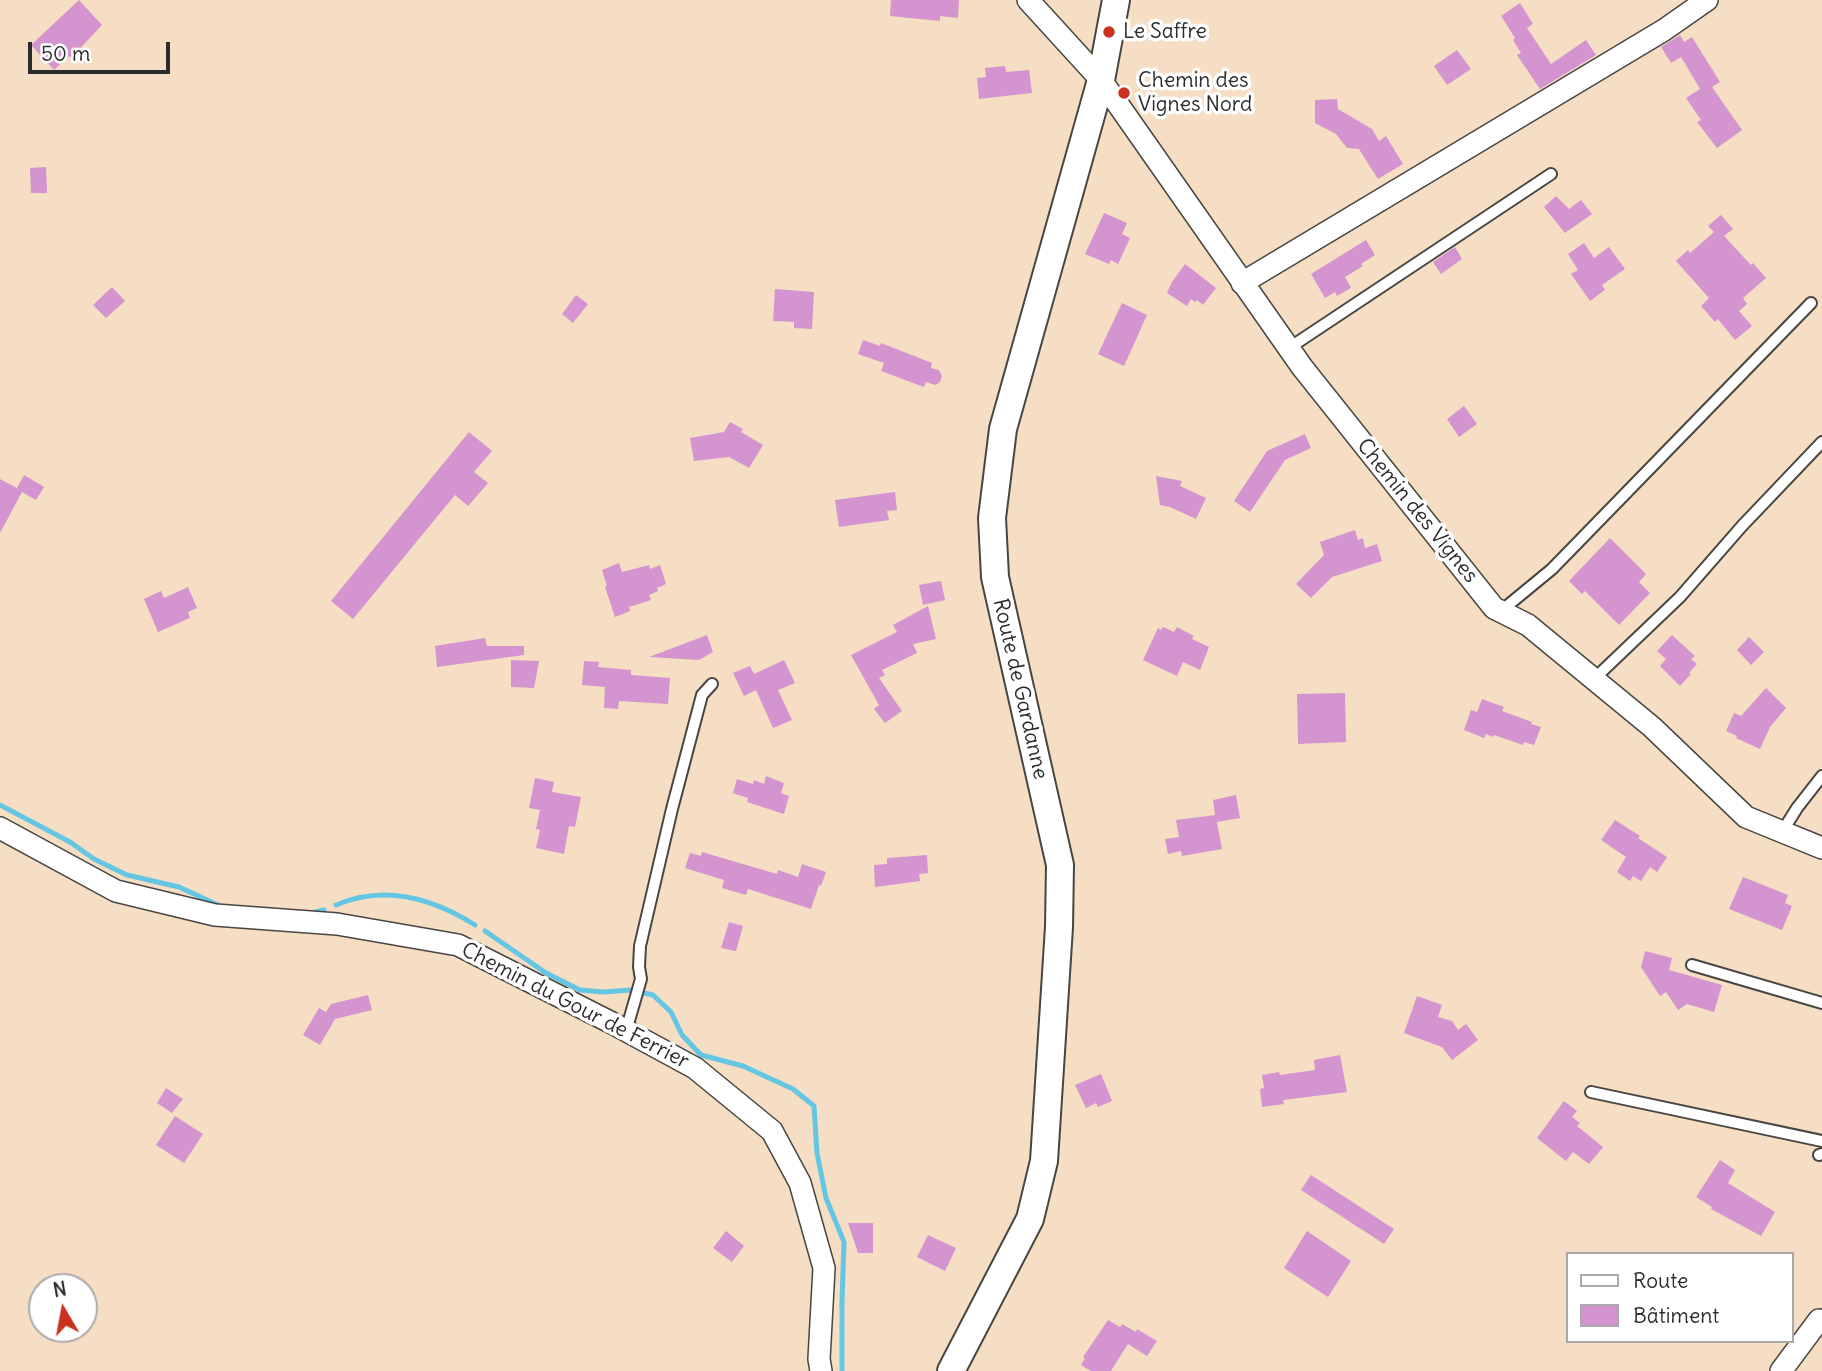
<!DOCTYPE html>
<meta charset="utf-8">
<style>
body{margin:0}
#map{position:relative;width:1822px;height:1371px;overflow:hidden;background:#f5dec3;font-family:Delius,sans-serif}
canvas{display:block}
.legend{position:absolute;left:1566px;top:1252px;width:228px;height:91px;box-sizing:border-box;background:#fff;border:2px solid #aaa;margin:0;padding:9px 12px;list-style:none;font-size:21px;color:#2b2b2b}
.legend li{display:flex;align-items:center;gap:14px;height:35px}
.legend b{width:35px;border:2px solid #aaa}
.north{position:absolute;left:28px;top:1273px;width:70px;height:70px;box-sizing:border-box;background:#fff;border:2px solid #aaa;border-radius:50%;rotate:350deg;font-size:19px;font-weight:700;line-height:28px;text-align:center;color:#2b2b2b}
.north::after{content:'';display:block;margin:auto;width:24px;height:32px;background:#c8321e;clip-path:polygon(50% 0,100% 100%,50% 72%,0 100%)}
.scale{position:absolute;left:28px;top:42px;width:142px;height:32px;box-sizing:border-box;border:4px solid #2b2b2b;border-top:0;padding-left:9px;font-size:21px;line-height:24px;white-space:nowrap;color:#2b2b2b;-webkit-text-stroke:5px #fff;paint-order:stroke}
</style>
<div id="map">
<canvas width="1822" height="1371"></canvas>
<ul class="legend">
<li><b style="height:9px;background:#fff"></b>Route</li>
<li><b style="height:19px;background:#d394cf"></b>Bâtiment</li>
</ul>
<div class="north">N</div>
<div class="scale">50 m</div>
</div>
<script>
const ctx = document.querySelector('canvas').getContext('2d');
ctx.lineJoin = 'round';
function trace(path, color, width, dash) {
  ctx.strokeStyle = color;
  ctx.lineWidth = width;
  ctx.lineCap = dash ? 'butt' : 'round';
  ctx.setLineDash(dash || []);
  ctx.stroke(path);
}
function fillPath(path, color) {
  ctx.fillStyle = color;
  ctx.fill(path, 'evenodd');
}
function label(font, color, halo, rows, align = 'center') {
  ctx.font = font + ' Delius,sans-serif';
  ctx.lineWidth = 7;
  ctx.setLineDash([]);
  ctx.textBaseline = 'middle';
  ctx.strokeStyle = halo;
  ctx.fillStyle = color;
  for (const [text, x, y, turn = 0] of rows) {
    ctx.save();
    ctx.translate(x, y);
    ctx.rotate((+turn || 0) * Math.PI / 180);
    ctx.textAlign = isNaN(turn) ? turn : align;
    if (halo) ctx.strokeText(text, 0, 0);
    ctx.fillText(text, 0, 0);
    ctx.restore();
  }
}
trace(new Path2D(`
 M0 805 70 842 94 859 127 875 179 887 220 906
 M336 905C385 884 432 898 475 925
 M310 913 324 910
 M485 931 546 973 580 990 603 992 630 990 653 995 671 1012 682 1035 701 1055 743 1066 793 1089 814 1106 817 1153 826 1198 844 1242 842 1301V1371`), '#65c6e3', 5);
fillPath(new Path2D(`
 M79 0 102 25 71 58 69 56 54 70 31 45Z
 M891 0H959L958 18 940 16V21L890 16Z
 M1520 3 1533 24 1527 28 1551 64 1586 40 1596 55 1540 89 1517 55 1521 53 1513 40 1515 38 1501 16Z
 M1680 35 1684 42 1692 37 1720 82 1712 87 1742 130 1717 148 1697 122 1701 120 1686 98 1700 89 1681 57 1671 63 1661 47Z
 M1457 50 1471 69 1447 85 1434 66Z
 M1005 66 1006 72 1029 70 1032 93 979 99 977 78 986 77 985 68Z
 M1337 99 1338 109 1372 129 1379 141 1386 136 1403 164 1378 179 1359 149 1347 148 1336 134 1315 123V100Z
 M46 167 47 193H31L30 168Z
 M1556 196 1569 209 1581 200 1592 214 1565 233 1544 207Z
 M1104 213 1127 223 1122 234 1130 238 1118 264 1111 260 1109 264 1085 254Z
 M1721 215 1733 229 1724 236 1751 265 1753 263 1766 278 1743 298 1747 304 1739 311 1752 326 1735 340 1718 319 1715 322 1701 306 1709 298 1676 261 1688 250 1690 253 1714 232 1708 226Z
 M1366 240 1375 255 1361 264 1363 266 1345 277 1351 288 1337 296 1335 292 1325 298 1311 274Z
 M1584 243 1594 258 1609 247 1625 269 1602 285 1605 290 1590 301 1571 274 1578 270 1568 254Z
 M1455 247 1462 259 1441 274 1433 262Z
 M1185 264 1216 288 1203 305 1197 300 1195 302 1191 299 1187 306 1167 293 1172 282Z
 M112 287 125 301 106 318 93 305Z
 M775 289 814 292 812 329 794 328V322L773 321Z
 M576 295 588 304 573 323 562 314Z
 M1122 303 1147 315 1124 366 1098 354Z
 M863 340 880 346 881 343 932 363 931 368 939 370 942 376 940 382 935 385 926 382 924 387 881 371 884 363 858 354Z
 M1464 406 1477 424 1459 437 1447 419Z
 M730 422 743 429 741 432 763 445 749 468 729 457 694 461 690 438 724 432Z
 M469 432 492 451 474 472 488 483 468 506 455 495 353 619 331 601Z
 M1305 434 1311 448 1285 460 1250 512 1234 501 1267 451Z
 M24 475 44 487 36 500 22 492 0 533V479L17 488Z
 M1156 476 1182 481 1180 486 1206 498 1196 519 1170 507 1160 505Z
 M895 492 897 510 887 511 889 520 839 527 835 500Z
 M1355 530 1358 540 1363 538 1365 548 1377 544 1382 561 1332 577 1311 598 1296 584 1324 555 1320 542Z
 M1610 538 1646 574 1639 582 1650 593 1619 625 1585 591 1582 594 1569 581Z
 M619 563 622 572 649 565 650 569 660 565 666 584 657 588 658 591 649 595 651 600 629 607 630 611 615 617 605 587 607 586 602 570Z
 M941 581 945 600 923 605 919 585Z
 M188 587 197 608 188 612 190 618 158 632 144 599 161 591 164 598Z
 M928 606 936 639 913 644 917 653 882 670 885 675 879 678 902 711 885 723 874 709 879 705 851 655 897 632 893 625Z
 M1163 627 1174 632 1177 627 1194 636 1192 639 1209 647 1200 670 1183 662 1177 676 1143 660 1158 628 1161 630Z
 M707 635 713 652 699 660 649 657Z
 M1672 635 1695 656 1691 659 1697 664 1689 673 1691 674 1680 686 1660 666 1666 659 1657 651Z
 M1749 637 1764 652 1751 665 1737 650Z
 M485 638 487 646H524V655L437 667 435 646Z
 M511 660 539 661 534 688 511 687Z
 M784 660 795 683 778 690 792 720 773 728 756 690 744 696 733 673 750 666 754 674Z
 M584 661 599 662 598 667 631 670V675L670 678 668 704 619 701 618 709 604 708 605 687 582 685Z
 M1766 688 1786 708 1770 727 1760 749 1736 738 1737 736 1726 731 1734 713 1741 716Z
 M1345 693 1346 742 1298 744 1297 694Z
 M1482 699 1504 707 1502 711 1532 722 1531 724 1541 727 1534 745 1524 742 1523 745 1494 735 1493 737 1486 734 1484 738 1464 730 1471 710 1477 712Z
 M766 776 784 783 781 793 789 796 784 814 747 802 748 798 733 793 737 779 753 784 754 780 764 784Z
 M535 778 554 782 552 792 581 797 575 827 569 826 564 854 536 848 540 830 536 829 540 810 529 808Z
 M1236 795 1240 818 1217 822 1222 849 1182 856 1181 851 1168 854 1165 839 1179 837 1176 820 1215 815 1213 800Z
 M1615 820 1640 836 1638 838 1667 857 1657 872 1650 867 1641 881 1633 876 1630 881 1617 872 1626 857 1601 840Z
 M702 852 777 874 778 870 798 877 802 864 826 872 821 886 819 885 811 909 748 889 746 895 722 888 724 880 685 868 690 853 701 856Z
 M927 855 928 873 919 874 920 881 875 887 874 865 887 864V858Z
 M1743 877 1788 895 1785 903 1792 906 1782 930 1729 909Z
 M729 922 743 926 736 951 721 948Z
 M1645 951 1672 958 1669 970 1722 985 1714 1012 1687 1004 1678 1010 1666 992 1660 996 1641 967Z
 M368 995 372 1010 335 1019 320 1045 303 1035 319 1008 326 1012 331 1004Z
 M1417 996 1442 1005 1438 1017 1452 1021 1458 1030 1466 1024 1478 1040 1452 1060 1442 1047 1404 1033Z
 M1340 1055 1347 1092 1283 1100 1284 1104 1262 1107 1260 1089 1264 1088 1262 1075 1279 1072 1280 1075 1315 1070 1314 1060Z
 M1101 1074 1112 1101 1098 1107 1096 1103 1086 1108 1075 1085Z
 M166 1088 183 1099 172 1113 157 1103Z
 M1564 1101 1577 1111 1572 1117 1580 1123 1577 1126 1603 1147 1589 1164 1573 1152 1566 1161 1537 1138Z
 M175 1116 203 1134 184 1163 156 1145Z
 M1720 1160 1735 1170 1728 1183 1775 1212 1761 1236 1711 1209 1712 1207 1696 1197Z
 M1311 1175 1394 1229 1384 1244 1301 1190Z
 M848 1223H873V1253H858Z
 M726 1231 744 1246 732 1262 713 1248Z
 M1307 1231 1351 1261 1328 1297 1284 1268Z
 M928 1235 956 1248 945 1271 917 1257Z
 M1108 1320 1120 1327 1122 1324 1136 1332 1137 1329 1157 1341 1147 1356 1128 1344 1111 1371H1091L1081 1365 1085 1358 1083 1357Z`), '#d394cf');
const service = new Path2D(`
 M1289 348 1551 174
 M1501 611 1552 569 1811 303
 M1594 679 1680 597 1742 526 1822 442
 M1782 832 1797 808 1822 776
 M1692 965 1822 1003
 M626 1031 641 979 639 967 640 946 672 809 702 695 712 684
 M1591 1092 1822 1141
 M1819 1155 1822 1154`);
const minor = new Path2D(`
 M1028 0 1101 80 1302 367 1494 608 1528 625 1652 727 1746 817 1822 848
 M1242 283 1664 30 1707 0
 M0 828 116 891 215 915 337 924 458 945 612 1023 695 1068 772 1131 800 1183 824 1268 819 1359 821 1371
 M1781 1371 1819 1320`);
const tertiary = new Path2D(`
 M951 1371 1030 1219 1044 1161 1059 927 1060 865 995 577 992 518 1003 429 1101 80 1116 0`);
trace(service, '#494642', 14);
trace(minor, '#494642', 24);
trace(tertiary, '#494642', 30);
trace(service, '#fff', 10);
trace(minor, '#fff', 21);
trace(tertiary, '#fff', 26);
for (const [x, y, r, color] of [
 [1109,32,7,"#c8321e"],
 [1124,93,7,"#c8321e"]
]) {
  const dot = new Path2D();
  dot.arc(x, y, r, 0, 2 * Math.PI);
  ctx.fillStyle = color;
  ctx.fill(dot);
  trace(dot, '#fff', 2.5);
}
label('21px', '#2b2b2b', '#fff', [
 ["Le Saffre",1123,32],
 ["Chemin des",1138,81],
 ["Vignes Nord",1138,105]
], 'left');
label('21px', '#2b2b2b', '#fff', [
 ["Chemin des Vignes",1417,511,51],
 ["Route de Gardanne",1020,689,77],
 ["Chemin du Gour de Ferrier",575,1006,27]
]);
</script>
